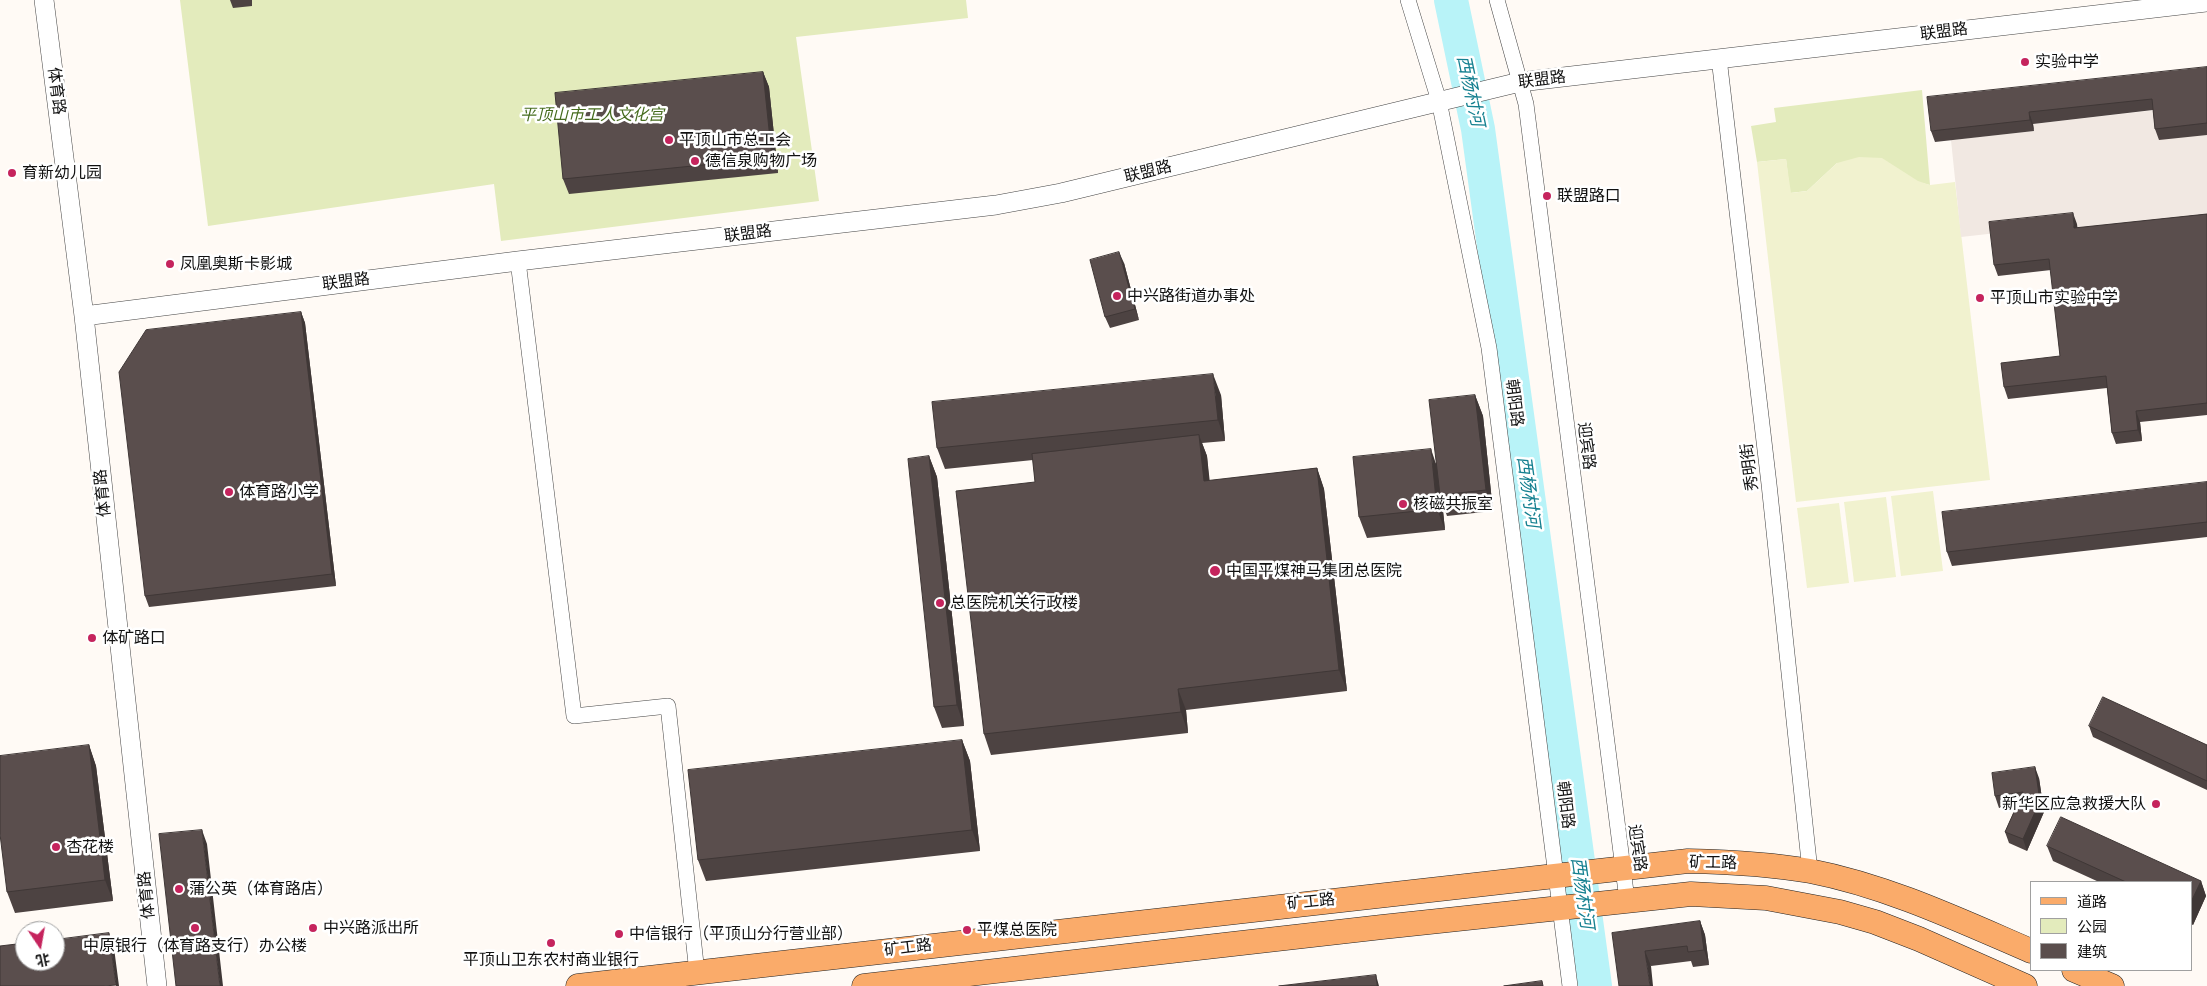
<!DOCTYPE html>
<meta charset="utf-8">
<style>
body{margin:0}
#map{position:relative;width:2207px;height:986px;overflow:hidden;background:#fffaf5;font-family:"IBM Plex Serif","Noto Sans SC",serif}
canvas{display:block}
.legend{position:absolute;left:2030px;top:881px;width:162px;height:90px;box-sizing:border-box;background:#fff;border:1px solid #a0a0a0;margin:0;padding:6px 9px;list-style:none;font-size:15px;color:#111}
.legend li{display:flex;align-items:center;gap:10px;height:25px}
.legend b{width:25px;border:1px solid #a0a0a0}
.north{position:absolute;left:15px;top:921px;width:50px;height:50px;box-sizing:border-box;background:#fff;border:1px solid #a0a0a0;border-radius:50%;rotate:168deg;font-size:14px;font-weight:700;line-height:20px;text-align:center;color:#111}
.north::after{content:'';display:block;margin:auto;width:18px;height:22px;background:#c5245d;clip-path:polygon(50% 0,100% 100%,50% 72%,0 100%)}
</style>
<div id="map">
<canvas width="2207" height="986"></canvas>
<ul class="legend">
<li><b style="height:6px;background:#faab6a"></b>道路</li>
<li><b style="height:14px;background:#e3ebbc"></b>公园</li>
<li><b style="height:14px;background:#5a4e4d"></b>建筑</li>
</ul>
<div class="north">北</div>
</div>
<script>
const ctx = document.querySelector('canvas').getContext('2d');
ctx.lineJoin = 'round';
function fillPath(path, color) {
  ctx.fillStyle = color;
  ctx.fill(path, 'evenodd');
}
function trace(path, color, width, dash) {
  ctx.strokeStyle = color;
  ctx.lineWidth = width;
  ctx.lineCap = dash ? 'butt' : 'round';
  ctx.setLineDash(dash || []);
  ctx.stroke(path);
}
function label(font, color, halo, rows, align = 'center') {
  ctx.font = font + ' "IBM Plex Serif","Noto Sans SC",serif';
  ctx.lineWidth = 5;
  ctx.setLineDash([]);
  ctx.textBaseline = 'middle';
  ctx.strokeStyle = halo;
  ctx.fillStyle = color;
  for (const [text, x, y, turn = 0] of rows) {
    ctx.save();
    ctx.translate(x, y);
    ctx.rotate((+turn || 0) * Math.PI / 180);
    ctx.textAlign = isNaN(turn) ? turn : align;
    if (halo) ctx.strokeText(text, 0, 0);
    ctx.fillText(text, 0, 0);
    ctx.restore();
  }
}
fillPath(new Path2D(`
 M180 0H966L968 18 796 37 819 201 501 241 494 184 208 226Z
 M1922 90 1930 185 1837 163 1807 191 1790 193 1786 159 1757 162 1751 126 1776 122 1774 108Z`), '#e3ebbc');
fillPath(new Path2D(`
 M1859 157 1882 158 1918 181 1930 185 1955 182 1990 480 1796 502 1757 162 1786 159 1791 193 1807 191 1837 163Z
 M1933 491 1943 571 1901 576 1891 496Z
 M1886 497 1896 577 1854 582 1844 502Z
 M1839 503 1849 583 1807 588 1797 508Z`), '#f1f2cf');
fillPath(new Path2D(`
 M2156 110 2207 135V226L2079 240 2077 224 1961 237 1951 140 2034 131 2033 124Z`), '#f1e8e2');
trace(new Path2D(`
 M1451 0 1478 129 1595 986`), '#b8f3f8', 34);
const minor = new Path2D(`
 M1408 0 1439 101 1489 348 1570 986
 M1497 0 1526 104 1627 900
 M1719 58 1769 484 1810 871
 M518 261 574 716 668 706 697 973`);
const tertiary = new Path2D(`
 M44 0 84 316 157 986
 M84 316 518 261 996 205 1061 193 1520 82 2207 2`);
const primary = new Path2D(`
 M2074 970 2112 986
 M578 986 1688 861C1729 862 1770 864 1810 871 1887 886 1959 920 2031 951
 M864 986 1382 927 1691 894 1766 898 1840 912 1875 922 1919 939 2025 986`);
trace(minor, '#444', 16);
trace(tertiary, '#444', 20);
trace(primary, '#222', 25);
trace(minor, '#fff', 15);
trace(tertiary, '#fff', 19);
trace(primary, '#faab6a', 24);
fillPath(new Path2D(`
 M230 0H252V6L233 8Z
 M2207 67V135L2159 140 2155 129 2153 110 2033 124 2034 131 1935 142 1931 131Z
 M763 72 769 87 778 173 569 194 563 179Z
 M2207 214V415L2140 422 2142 441 2116 444 2112 433 2107 388 2008 399 2004 387 2060 356 2051 270 1998 276 1994 265 2077 224V228Z
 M1124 263 1139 320 1110 328 1105 317Z
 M301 312 305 323 336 586 149 607 145 596Z
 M1221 395 1225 441 1202 443 1207 456 1209 481 1317 468 1324 489 1347 691 1186 710 1188 733 991 755 984 734 1035 482 1033 460 945 469 937 448Z
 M1475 395 1483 416 1493 511 1447 516 1442 501 1445 530 1367 538 1359 517 1436 463Z
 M929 456 937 477 964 726 942 728 934 707Z
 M2207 482V537L1952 566 1947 552Z
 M2089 726 2207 745V790L2093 737Z
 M962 740 970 761 980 851 706 881 698 860Z
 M89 745 96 766 113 901 15 913 7 892Z
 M2039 778 2044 812 2027 851 2009 843 2005 832 2017 805 1999 808 1995 796Z
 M2047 846 2201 881 2206 896 2193 925 2191 924V882H2099L2053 861Z
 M1700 921 1705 935 1709 965 1693 967 1691 961 1651 966 1612 933Z`), '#4d4342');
fillPath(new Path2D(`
 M763 72 769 87 778 173 772 158Z
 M2029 112 2033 124 2034 131 2030 120Z
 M2073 213 2077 224 2079 240 2074 228Z
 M1119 252 1124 263 1139 320 1135 309Z
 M301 312 305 323 336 586 332 574Z
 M1213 374 1221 395 1225 441 1218 420Z
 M1475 395 1483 416 1493 511 1486 490Z
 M2136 411 2140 422 2142 441 2138 430Z
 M1199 435 1207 456 1212 502 1204 481Z
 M1431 449 1438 470 1440 495 1442 501 1445 530 1437 509Z
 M929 456 937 477 964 726 957 705Z
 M1317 468 1324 489 1347 691 1339 670Z
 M1178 689 1186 710 1188 733 1181 712Z
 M962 740 970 761 980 851 972 830Z
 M89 745 96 766 113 901 105 880Z
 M2035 767 2039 778 2044 812 2027 851 2023 839Z
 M202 830 207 844 223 986H220Z
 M2201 881 2206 896 2193 925 2191 919V902Z
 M1700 921 1705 935 1709 965 1704 950Z
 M109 933 114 948 119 986H116V985Z
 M1645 951 1651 966 1653 986H1650Z
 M1376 975 1379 986H1377Z`), '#3f3736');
const building = new Path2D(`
 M2207 67V123L2155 129 2152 99 2029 112 2030 120 1931 131 1927 97Z
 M763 72 772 158 563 179 555 93Z
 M2073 213 2074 228 2207 214V403L2136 411 2138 430 2112 433 2106 376 2004 387 2001 363 2060 356 2049 259 1994 265 1989 222Z
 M1119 252 1135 309 1105 317 1090 260Z
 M301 312 332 574 145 596 119 372 146 330Z
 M1213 374 1218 420 937 448 932 402Z
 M1475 395 1486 490 1440 495 1429 400Z
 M1199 435 1204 481 1317 468 1339 670 1178 689 1181 712 984 734 956 491 1035 482 1032 454Z
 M1431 449 1437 509 1359 517 1353 457Z
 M929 456 957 705 934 707 908 459Z
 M2207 482V522L1947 552 1942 512Z
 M2103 697 2207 745V781L2089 726Z
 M962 740 972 830 698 860 688 770Z
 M89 745 105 880 7 892 0 834V756Z
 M2035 767 2040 801 2023 839 2005 832 2023 792 1995 796 1992 773Z
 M2061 817 2201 881 2191 902V882H2126L2047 846Z
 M202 830 220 986H176L159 834Z
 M1700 921 1704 950 1688 952 1687 946 1645 951 1650 986H1619L1612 933Z
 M109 933 116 985 104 986H0V946L25 943V961H55V940Z
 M1376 975 1377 986H1279Z
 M1542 981 1543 986H1504Z`);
fillPath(building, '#5a4e4d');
trace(building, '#3f3736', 1);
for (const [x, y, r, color] of [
 [2025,62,5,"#c5245d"],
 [669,140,5,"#c5245d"],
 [695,161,5,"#c5245d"],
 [12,173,5,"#c5245d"],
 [1547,196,5,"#c5245d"],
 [170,264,5,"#c5245d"],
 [1117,296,5,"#c5245d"],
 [1980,298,5,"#c5245d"],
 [229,492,5,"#c5245d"],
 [1403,504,5,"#c5245d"],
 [1215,571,6,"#c5245d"],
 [940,603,5,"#c5245d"],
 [92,638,5,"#c5245d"],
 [2156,804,5,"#c5245d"],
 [56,847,5,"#c5245d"],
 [179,889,5,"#c5245d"],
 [195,928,5,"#c5245d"],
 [313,928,5,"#c5245d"],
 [967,930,5,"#c5245d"],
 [619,934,5,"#c5245d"],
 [551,943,5,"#c5245d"]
]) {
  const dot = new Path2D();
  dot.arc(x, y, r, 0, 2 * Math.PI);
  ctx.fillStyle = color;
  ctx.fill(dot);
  trace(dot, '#fff', 2);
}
label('16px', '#111', '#fff', [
 ["联盟路",1944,32,-7],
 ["联盟路",1542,80,-7],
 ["体育路",56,91,83],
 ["联盟路",1148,172,-14],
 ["联盟路",748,234,-7],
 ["联盟路",346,282,-7],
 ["朝阳路",1514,403,83],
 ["迎宾路",1586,446,83],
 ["秀明街",1750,467,-97],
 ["体育路",103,493,-96],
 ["朝阳路",1565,805,83],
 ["迎宾路",1637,848,82],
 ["矿工路",1713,863,1],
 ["体育路",147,895,-96],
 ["矿工路",1311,902,-6],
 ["矿工路",908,948,-7]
]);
label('16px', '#111', '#fff', [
 ["实验中学",2035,62],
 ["平顶山市总工会",679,140],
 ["德信泉购物广场",705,161],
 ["育新幼儿园",22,173],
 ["联盟路口",1557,196],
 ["凤凰奥斯卡影城",180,264],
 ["中兴路街道办事处",1127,296],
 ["平顶山市实验中学",1990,298],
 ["体育路小学",239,492],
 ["核磁共振室",1413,504],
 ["中国平煤神马集团总医院",1226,571],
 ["总医院机关行政楼",950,603],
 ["体矿路口",102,638],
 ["新华区应急救援大队",2146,804,"right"],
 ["杏花楼",66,847],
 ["蒲公英（体育路店）",189,889],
 ["中兴路派出所",323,928],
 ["平煤总医院",977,930],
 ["中信银行（平顶山分行营业部）",629,934],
 ["中原银行（体育路支行）办公楼",195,946,"center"],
 ["平顶山卫东农村商业银行",551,960,"center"]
], 'left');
label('italic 16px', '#466c1e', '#fff', [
 ["平顶山市工人文化宫",592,115]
]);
label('italic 18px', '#158090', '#fff', [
 ["西杨村河",1470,91,78],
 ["西杨村河",1528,492,82],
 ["西杨村河",1582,893,82]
]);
</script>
